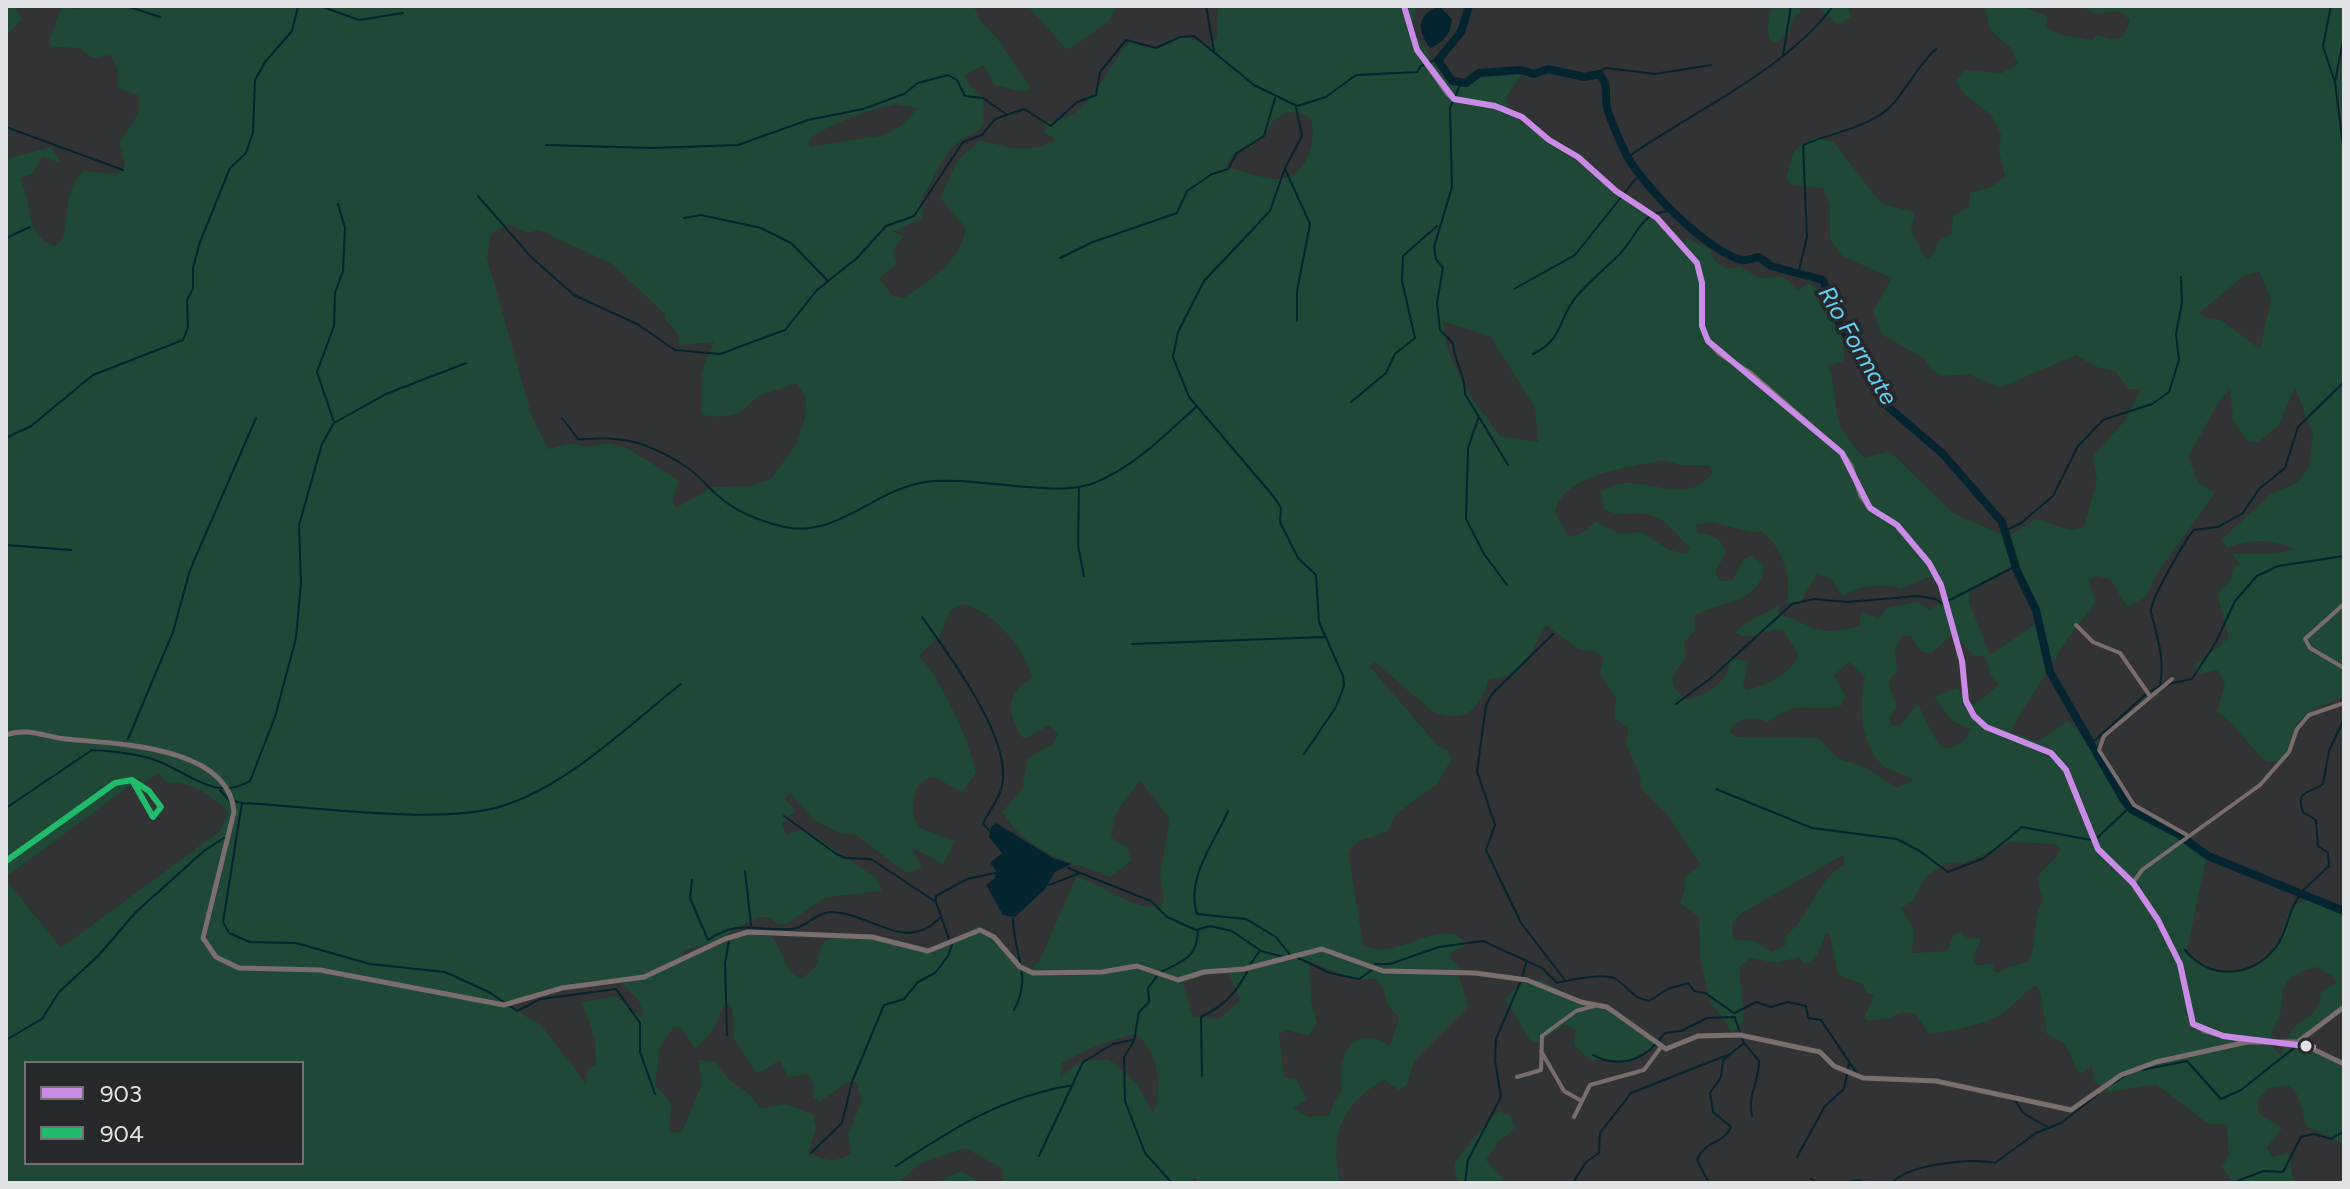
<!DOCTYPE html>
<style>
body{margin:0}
#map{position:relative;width:2350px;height:1189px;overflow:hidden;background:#313335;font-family:Figtree,sans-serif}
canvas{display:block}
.frame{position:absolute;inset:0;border:8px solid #e1e2e5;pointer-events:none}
.legend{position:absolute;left:24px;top:1061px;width:280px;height:104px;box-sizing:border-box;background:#26282c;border:2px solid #717276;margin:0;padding:10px 14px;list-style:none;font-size:24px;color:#e1e2e5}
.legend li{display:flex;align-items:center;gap:16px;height:40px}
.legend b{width:40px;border:2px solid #717276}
</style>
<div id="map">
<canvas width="2350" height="1189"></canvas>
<div class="frame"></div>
<ul class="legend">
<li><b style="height:10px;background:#ca8be6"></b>903</li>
<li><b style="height:10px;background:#20bc6c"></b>904</li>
</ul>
</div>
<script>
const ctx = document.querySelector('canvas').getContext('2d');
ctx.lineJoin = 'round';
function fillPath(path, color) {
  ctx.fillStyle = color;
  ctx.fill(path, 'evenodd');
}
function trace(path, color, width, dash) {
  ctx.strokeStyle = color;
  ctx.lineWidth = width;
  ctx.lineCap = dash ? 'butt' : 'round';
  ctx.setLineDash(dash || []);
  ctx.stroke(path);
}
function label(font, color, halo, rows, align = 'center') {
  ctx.font = font + ' Figtree,sans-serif';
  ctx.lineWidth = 8;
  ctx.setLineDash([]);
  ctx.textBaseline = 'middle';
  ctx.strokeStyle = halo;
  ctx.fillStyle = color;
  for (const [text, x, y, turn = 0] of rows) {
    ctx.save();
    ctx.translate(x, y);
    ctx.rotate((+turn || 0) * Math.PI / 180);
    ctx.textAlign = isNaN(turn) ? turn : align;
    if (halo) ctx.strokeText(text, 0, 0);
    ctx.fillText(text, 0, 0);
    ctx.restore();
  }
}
fillPath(new Path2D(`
 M6 6H14L22 19 6 36Z
 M62 6 78 9 92 6H974L979 19 997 38 1031 89 1025 92 994 85 984 65 964 75 969 85 983 97C983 105 986 120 981 127 975 135 963 137 955 144 939 161 933 183 919 202L924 210 921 219 893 232 904 236 893 250 897 264 879 278 892 295 904 298C926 284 966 256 965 227L940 198 957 161 979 141C1008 145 1024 156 1053 141V137L1044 133 1047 121C1090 123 1105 66 1131 41 1161 57 1161 41 1188 37L1210 48 1217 37 1218 6H1416L1412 29 1446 80 1468 84 1485 73 1517 68 1522 74 1506 97 1509 113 1647 212 1686 244 1685 238 1708 248 1715 261 1727 269 1741 267 1759 278 1784 277 1797 290 1808 283C1833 295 1831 323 1845 342L1843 361 1828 366C1836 388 1834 398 1838 419 1841 432 1856 448 1864 458L1890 451 1953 513 2008 537 2035 519 2070 530 2084 527 2097 480 2093 455 2124 422 2141 389H2129L2115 371 2096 367 2076 355 2000 388 1968 374 1943 376 1931 370 1925 359 1881 334 1873 311 1892 278 1842 256 1830 238V206L1824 189 1790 184 1786 178 1794 150 1816 137 1834 142 1876 197 1883 204 1913 212 1915 216 1911 230 1926 259 1930 258 1941 239 1951 234 1953 215 1970 207V193L1991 187 2005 176 1999 152 2001 134 1991 115 1966 96 1955 81 1966 70 2002 73 2018 64 2010 47 1990 30 1985 6H2020L2047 16 2045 26 2058 34 2093 40 2097 35 2111 39 2123 37 2130 20 2119 11 2097 14 2081 6H2344V697L2314 709 2297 723 2283 760 2267 762C2247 746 2238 724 2217 712L2225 683 2217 670 2200 674 2194 666 2229 638 2217 594 2230 581 2233 568 2240 564 2232 554H2276L2295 549C2274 539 2247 539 2227 548L2222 539 2271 494 2297 483 2308 469 2313 435 2295 387 2279 425 2258 442 2247 441 2233 420 2230 389 2220 400 2188 457 2198 482 2215 493 2157 573 2146 597 2127 607 2110 579 2097 576 2089 580 2095 603 2068 638 2012 728V732L2038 742 2066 722 2070 723 2087 741H2097V753L2137 808 2208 850 2187 950C2209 980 2250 977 2274 950 2287 935 2281 910 2301 902 2315 897 2331 906 2344 911V1006L2312 1028 2302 1044 2344 1066V1146L2332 1137 2307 1127 2298 1096 2289 1085 2269 1088 2258 1099V1113L2282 1128 2267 1148 2272 1157 2288 1153 2294 1183H2233L2222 1166 2229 1155 2227 1125 2208 1124 2156 1084 2111 1092 2094 1081 2092 1065 2083 1073 2078 1072 2065 1044 2047 1034 2040 992 2036 985C2023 993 2014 1005 2002 1014 1988 1024 1946 1032 1929 1034L1916 1014 1901 1012 1890 1018 1868 1021 1864 1018 1874 995 1866 993 1863 984 1838 975 1829 932 1825 934C1822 946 1817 961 1804 964L1799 957 1777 963 1750 958 1739 967 1744 1020 1732 1032 1710 1001 1700 957 1699 917 1680 903 1685 888 1684 877 1701 865 1667 814 1642 790 1639 774 1626 743 1629 729 1614 718 1616 698 1600 674 1604 658 1594 651 1579 650 1546 625C1529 655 1527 674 1488 680 1480 710 1464 725 1432 711L1375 662 1370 667 1438 746 1449 751 1451 760 1437 784 1396 814 1387 832 1359 841 1348 851 1363 945C1394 961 1429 925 1457 935L1467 945 1452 952 1450 958 1464 971 1459 976 1468 1007 1414 1061 1407 1085 1399 1090 1384 1080C1340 1104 1330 1136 1340 1183H1199L1194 1176 1191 1183H1003L1002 1168 965 1148 919 1164 899 1183H6V880L61 948 220 831 228 812C217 798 186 779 167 783L158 773 143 784 139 779 6 877V159L51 147 62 164 42 156 32 174 19 178C35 202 22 235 55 246L63 239C69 215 64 190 83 171L117 174 125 166 119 142C129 130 144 111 138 95L117 88 118 70 110 55 92 58 80 48 52 47 49 42ZM896 104 918 108 904 123 886 135 809 147 810 138C837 121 866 111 896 104ZM1299 112 1311 119C1317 140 1307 176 1281 179 1264 180 1241 170 1225 167L1235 152 1263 138 1272 122 1285 113ZM508 224 527 233 539 230 612 264 665 314V319L678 335 679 345 714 342 701 372V415L720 417 739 413 759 396 797 383 806 399 805 418 795 446 771 479 751 486 712 487 676 508 673 501 678 480 627 448 607 443 586 447 573 443 548 449 532 417 487 258 491 234ZM2259 271 2271 299 2260 349 2221 320 2206 318 2199 313 2244 276ZM1444 322 1490 336 1535 408 1538 442 1500 436C1473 399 1446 369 1444 322ZM1663 460 1681 465H1708L1713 472C1684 514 1635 464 1601 492L1604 509 1610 512C1621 516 1631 513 1643 514 1666 515 1676 535 1690 548L1687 554 1669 550 1642 532 1620 534 1596 522 1578 535 1568 536 1555 513C1563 472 1632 468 1663 460ZM1711 522 1755 533 1761 531C1780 543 1795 582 1786 603L1801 601 1817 573 1832 580 1843 597C1852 586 1887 582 1900 589L1929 577 1938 584 1941 601 1931 610 1917 602 1887 608 1878 619 1861 611 1860 626C1825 632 1827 635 1795 620 1788 616 1783 618 1777 612L1781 605 1746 622 1735 633C1754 643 1765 628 1783 630L1798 654C1794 672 1764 687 1746 690L1743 686 1748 661 1729 658C1732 680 1706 696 1686 700L1674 688 1672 677 1686 657 1684 643 1695 630 1694 616C1719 601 1761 605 1764 566L1752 555 1743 560 1733 580 1721 581 1715 571 1726 554C1722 537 1712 535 1697 533L1696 525ZM2013 565 2037 623 1990 655 1969 602V590ZM963 604C994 612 1024 647 1032 678 1006 693 1006 712 1022 737L1027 738 1049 725 1058 734 1054 743 1027 759 1022 789 1002 812C1032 857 1064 858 1110 877L1131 861 1127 846 1115 842 1111 835 1116 813 1140 780 1170 819 1160 877 1164 902C1145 919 1099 882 1076 877L1040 960 1031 970 978 925 963 936 922 951C894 942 846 919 821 946L817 965 802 979C779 970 786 943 764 932L739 936 678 964 684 950 714 942 755 918 769 917 777 924H786L826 897 882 891 876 878 809 832 801 830 786 835 782 823 795 811 785 799 790 793 814 820 840 833 856 835 906 873 922 868 911 847 943 864 955 841 918 827C910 809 910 781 934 777L962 792 976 773C970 741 941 679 919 656L939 637 950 610ZM1952 634 1974 655 1986 657 1991 676 1999 685 1973 705 1958 688 1934 696 1952 721 1971 729C1967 741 1956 748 1943 748 1936 742 1923 715 1918 704L1899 726H1892L1889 717 1897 708 1888 682 1897 671 1895 650 1902 636H1910L1921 651 1931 654ZM1849 662 1865 677C1858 703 1861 750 1885 767 1893 772 1905 774 1913 780L1897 788 1867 768 1839 759 1818 738 1738 737 1730 733 1732 726C1744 717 1755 716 1768 722 1802 697 1809 714 1841 706L1845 696 1834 675ZM2010 842 2055 844 2061 850C2045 875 2031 866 2043 900 2030 924 2040 938 2028 962L2007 967 1999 973 1993 971V964L1976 965 1973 957 1981 940 1978 937 1970 940 1960 931 1953 935 1947 951 1912 953 1914 930 1901 908 1912 901 1925 878 1945 863 1967 862ZM1843 855 1844 865C1818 877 1809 919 1787 934L1785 946 1771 952 1755 941 1733 939 1732 923 1742 913ZM1309 961 1353 979H1375L1383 988 1388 1006 1399 1018 1390 1046C1353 1021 1336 1057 1342 1091L1334 1101 1330 1115 1308 1117 1293 1108 1307 1100 1296 1079 1284 1077 1279 1034 1288 1030 1309 1036 1317 1023 1311 1001ZM2316 967 2334 977 2336 983 2321 992C2318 1021 2303 1015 2291 1031 2286 1039 2285 1048 2280 1055 2265 1040 2274 1029 2280 1013 2283 1003 2280 991 2287 982 2293 974 2306 970 2316 967ZM1212 973 1229 974 1241 1000 1219 1019 1193 1017 1183 983ZM619 979 639 1001 643 1013 640 1017 615 996 582 1002 595 1039 596 1065 588 1069 586 1084 541 1025 510 1007C540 986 582 980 619 979ZM728 1004 732 1008 734 1039 755 1071 760 1072 780 1060 788 1077 809 1074 814 1085 812 1095 819 1102 849 1081 856 1082 862 1101 848 1134 851 1153C837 1164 822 1161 809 1151L816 1127 813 1114 785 1104 760 1108 752 1096 729 1080 715 1062 698 1059 702 1084 683 1129 679 1133 669 1132 671 1103 655 1085 660 1046 674 1027H680L696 1049 715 1028 722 1008ZM1136 1034C1158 1049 1164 1091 1153 1113L1136 1083 1109 1059 1081 1061 1060 1077 1062 1063C1085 1050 1110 1039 1136 1034ZM26 1063H302V1163H26Z
 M1028 6H1117L1109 21 1070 49 1065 48Z
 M1773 6H1799L1801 12 1793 17 1791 28 1778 43 1771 42C1766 33 1768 14 1773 6Z
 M1816 6H1848L1851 17 1838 25Z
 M1541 980 1573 998 1612 1007 1656 1046 1631 1060H1590L1574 1045 1576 1030 1565 1025 1538 1043 1531 1042 1505 999 1522 983Z
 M1499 1111 1510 1115 1515 1128 1497 1143 1486 1160 1503 1179 1498 1183H1458C1457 1178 1454 1170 1455 1164 1456 1159 1493 1115 1499 1111Z
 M961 1171 979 1183H936Z`), '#1f4836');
fillPath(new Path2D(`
 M1439 6 1452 19C1451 34 1444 42 1430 48 1417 29 1416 16 1439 6Z
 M996 823 1053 858 1071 864 1055 872 1045 889 1015 917 1003 915 986 885 995 878 996 870 990 863 1002 853 989 837 991 827Z`), '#042430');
trace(new Path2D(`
 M126 6 160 17
 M320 6 359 20 403 13
 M1206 6 1214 51
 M2331 6 2323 46 2334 80
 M2344 36 2335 82 2344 154
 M1783 56 1791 6
 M1596 73 1606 68 1655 74 1711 65
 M1461 83 1450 108 1452 187 1434 247 1436 259 1443 268 1437 303 1440 330 1453 343C1454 361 1466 377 1465 394L1508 465
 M1296 107 1302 136 1285 168 1270 211 1204 281 1178 332 1173 357 1189 397 1274 497 1281 508 1280 522 1298 558 1316 575 1319 622 1343 676 1344 686 1336 707 1304 754
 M6 127 123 170
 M546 145 652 148 738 145 808 120 863 109 904 94 918 83 948 75 957 80 965 96 983 98 1006 114
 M1628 157C1694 110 1784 72 1833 6
 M1285 169 1310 224 1297 291V321
 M478 196 531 257 574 295 637 324 675 350 720 354 785 330 817 290 857 258 886 226 914 216 963 142 982 135 995 119 1024 109 1051 126 1077 102 1096 95 1100 72 1126 40 1156 48 1180 37 1194 36 1254 85 1297 106 1326 97 1356 75 1417 72 1421 66 1439 58
 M684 218 701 215 761 228 791 243 827 280
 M6 238 30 227
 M1060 258 1093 242 1177 213 1187 191 1212 174 1228 169 1237 153 1264 136 1275 98
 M1798 274 1807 237 1803 145C1832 132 1872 128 1894 103 1909 85 1918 65 1936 49
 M1514 289 1575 255 1638 176
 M1533 354C1565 338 1557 320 1576 297 1589 281 1606 268 1620 254 1638 235 1641 208 1674 212
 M1351 402 1386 373 1395 354 1415 338 1402 281 1403 256 1437 226
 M1479 416 1468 448 1466 519 1484 554 1507 585
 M562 418 578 439C590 440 602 437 614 439 637 440 663 452 682 464 698 473 709 489 723 500 739 513 764 522 784 527 837 538 874 490 925 482 972 475 1055 499 1094 483 1134 467 1165 435 1196 407
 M334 422 317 372 334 326 335 293 343 271 345 228 338 204
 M6 438 31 426 93 375 183 340 188 327 187 300 193 289V268L200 242 230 168 246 153 253 133 255 80 265 62 292 31 298 6
 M1079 487 1078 545 1084 576
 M2005 531 2021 523 2053 496 2078 446 2103 420 2152 404 2169 392 2179 360 2176 334 2182 302 2181 277
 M6 545 71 550
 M922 617C949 655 1006 731 1003 778 1003 794 990 810 983 823L991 833
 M1553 634 1492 694 1486 705 1477 771 1495 825 1486 850 1521 923 1565 980
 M1132 644 1325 637
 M2168 684 2192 679 2216 642 2235 601 2257 576 2278 566 2344 556
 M2160 685C2165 659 2157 636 2151 612 2149 602 2185 540 2194 530L2218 527 2243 513 2259 489 2285 468 2298 427 2344 382
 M1676 704 1711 678 1792 604 1814 599 1847 602 1918 596 1936 599 1942 604 2016 566
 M128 739 173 632 190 570 256 418
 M2091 744 2147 693 2161 685
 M1716 789 1812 828 1897 839 1918 850 1948 872 1984 858 2022 827 2091 840
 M220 790 229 800 242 803C311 806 435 825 499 807 567 787 626 727 681 684
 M242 803 223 922 229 933 250 942 296 943 370 964 445 972 489 992 517 1011 541 999 616 989 640 1023V1052L655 1094
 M6 808 92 750C112 751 137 754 155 760 189 772 214 802 250 781L275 717 296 638 301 583 299 525 322 444 334 423 386 394 466 363
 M1228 811C1215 842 1185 878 1197 914L1246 919 1276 937 1291 956
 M784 816 835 853 845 858 871 859 936 902 949 939
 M2097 838 2130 807
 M1068 868 1151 901 1167 917 1196 930 1210 926 1232 931 1261 951 1284 957
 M745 871 751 925
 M692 880 690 898 708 940C740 918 758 932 792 929 806 928 816 912 831 912 873 913 904 954 940 918
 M1049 885 1080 873
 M2298 895 2329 866 2328 853 2318 846 2316 820 2303 812C2295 789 2310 794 2323 784L2329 751 2344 719
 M936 902V896L967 879 995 873
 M1013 918C1013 954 1033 975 1014 1010
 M2185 950C2210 981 2252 978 2276 947 2288 932 2287 911 2300 895
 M1298 958 1330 973 1359 979 1372 970
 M1375 964H1390L1439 947 1483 941 1542 968 1557 983C1570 980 1604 972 1616 979 1628 987 1633 999 1649 1001L1668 989 1688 983 1694 991 1705 993 1734 1013
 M1249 966 1259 952
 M1161 972C1183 961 1197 958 1198 931
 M1157 976 1148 988 1149 1002 1139 1012 1134 1041 1124 1057 1125 1101 1145 1153 1172 1183
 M1522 977 1526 963
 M1735 1013 1756 1002 1771 1007 1788 1002 1806 1006 1808 1018 1821 1020 1856 1072
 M1735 1018 1744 1043 1759 1061C1759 1083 1747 1096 1752 1116
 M727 1035 725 963 729 941
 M6 1040 42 1019 59 992 98 956 136 912 205 850 224 838
 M1593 1055C1623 1071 1648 1057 1665 1033L1681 1031 1707 1018 1735 1017
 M2142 1070 2187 1061 2221 1099 2241 1090 2299 1044
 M1202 1076 1201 1017C1223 1006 1235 995 1247 972
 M2114 1083 2125 1076
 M2015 1100 2023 1113 2049 1128
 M811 1153 842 1123 852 1082 884 1005 904 999 918 982 935 973 948 956 952 945
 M1039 1156 1083 1062 1113 1044 1133 1040
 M1797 1157 1825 1106 1844 1089 1849 1064
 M896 1166C955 1127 1002 1097 1073 1085
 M1811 1179 1817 1183
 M1465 1183 1468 1160 1501 1097 1495 1061 1496 1039 1520 983
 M1573 1183 1586 1162 1599 1153 1600 1133 1631 1093 1730 1054
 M1709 1183 1697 1160C1706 1139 1723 1145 1731 1127L1713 1112 1710 1093 1721 1077 1723 1060 1744 1043
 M1843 1183 1858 1180 1869 1183
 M1892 1183C1908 1164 1971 1158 1995 1163L2036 1133 2061 1123 2098 1094
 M2232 1183 2264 1171 2283 1172 2301 1137 2314 1134 2331 1139 2344 1131`), '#042430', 2);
trace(new Path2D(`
 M1469 6 1461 32 1438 60 1452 81 1466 83 1479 73 1521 70 1534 74 1548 69 1584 77 1599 74C1610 85 1604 95 1607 108 1611 122 1618 136 1623 148 1637 181 1707 252 1742 260 1748 261 1753 258 1759 257L1771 266 1823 280 1838 321 1886 405 1943 454 2002 522 2017 571 2036 610 2050 672 2123 799 2132 810 2178 834 2208 856 2344 911`), '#042430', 8);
trace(new Path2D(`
 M2344 604 2305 639 2310 648 2344 668
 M2076 625 2093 642 2120 653 2150 696
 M2172 679 2104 736 2099 750 2134 805 2187 835
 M2133 883 2142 870 2260 785 2289 752 2297 729 2309 715 2344 703
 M1541 1051 1564 1091 1580 1100
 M1517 1077 1541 1070 1542 1036 1576 1011 1594 1006
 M1574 1117 1590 1085 1644 1070 1661 1047`), '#786c6c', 4);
trace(new Path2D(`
 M1404 6 1417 50 1447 93 1454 99 1495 106 1522 117 1549 140 1578 157 1616 191 1657 218 1697 263 1702 283V326L1708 341 1720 354 1749 372 1842 453 1851 466 1861 496 1870 508 1897 525 1929 563 1941 585 1962 661 1966 701 1974 716 1986 727 2051 753 2066 770 2098 849 2133 883 2158 920 2180 964 2193 1024 2205 1031 2242 1040
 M6 735C27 727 46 737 66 739 114 744 229 745 234 812L203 938 216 957 239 968 320 970 504 1005 562 988 644 977 725 939 748 932 872 937 928 951 980 930 994 937 1020 967 1033 973 1102 972 1137 966 1178 980 1204 972 1244 969 1322 949 1383 971 1475 973 1527 980 1581 1002 1607 1007 1666 1049 1698 1036 1740 1035 1820 1052 1834 1066 1863 1078 1936 1081 2071 1110 2121 1075 2156 1062 2247 1042H2298L2344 1064
 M2299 1041 2344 1007`), '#7b6e6f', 5);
trace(new Path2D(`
 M1404 6 1417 50 1454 99 1495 106 1522 117 1549 140 1578 157 1616 191 1657 218 1697 263 1702 283V326L1708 341 1842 453 1870 508 1897 525 1929 563 1941 585 1962 661 1966 701 1974 716 1986 727 2051 753 2066 770 2098 849 2133 883 2158 920 2180 964 2193 1024 2223 1036 2313 1047`), '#ca8be6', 6);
trace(new Path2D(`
 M132 780 149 791 161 807 153 817Z
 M6 861 115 783 132 780`), '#20bc6c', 6);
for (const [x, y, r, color] of [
 [2306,1046,7,"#e1e2e5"]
]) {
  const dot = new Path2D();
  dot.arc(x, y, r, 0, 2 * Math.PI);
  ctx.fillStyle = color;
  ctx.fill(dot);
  trace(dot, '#26282c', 3);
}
label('italic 24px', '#65cff1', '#26282c', [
 ["Rio Formate",1857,346,60]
]);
</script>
